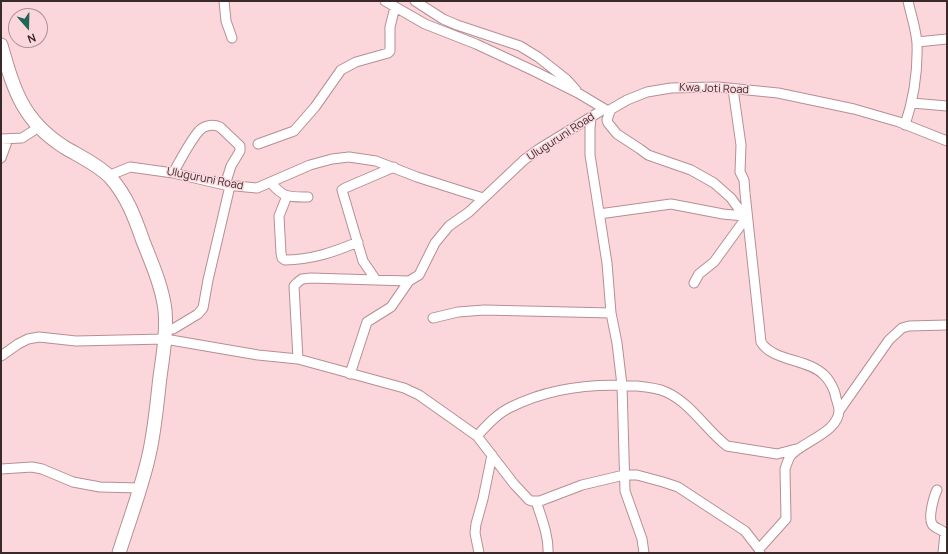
<!DOCTYPE html>
<style>
body{margin:0}
#map{position:relative;width:948px;height:554px;overflow:hidden;background:#fbd7dc;font-family:Manrope,sans-serif}
canvas{display:block}
.frame{position:absolute;inset:0;border:2px solid #39292b;pointer-events:none}
.north{position:absolute;left:8px;top:8px;width:40px;height:40px;box-sizing:border-box;background:#fbd7dc;border:1px solid #ad9195;border-radius:50%;rotate:160deg;font-size:11px;font-weight:700;line-height:16px;text-align:center;color:#39292b}
.north::after{content:'';display:block;margin:auto;width:14px;height:18px;background:#226657;clip-path:polygon(50% 0,100% 100%,50% 72%,0 100%)}
</style>
<div id="map">
<canvas width="948" height="554"></canvas>
<div class="frame"></div>
<div class="north">N</div>
</div>
<script>
const ctx = document.querySelector('canvas').getContext('2d');
ctx.lineJoin = 'round';
function trace(path, color, width, dash) {
  ctx.strokeStyle = color;
  ctx.lineWidth = width;
  ctx.lineCap = dash ? 'butt' : 'round';
  ctx.setLineDash(dash || []);
  ctx.stroke(path);
}
function label(font, color, halo, rows, align = 'center') {
  ctx.font = font + ' Manrope,sans-serif';
  ctx.lineWidth = 3;
  ctx.setLineDash([]);
  ctx.textBaseline = 'middle';
  ctx.strokeStyle = halo;
  ctx.fillStyle = color;
  for (const [text, x, y, turn = 0] of rows) {
    ctx.save();
    ctx.translate(x, y);
    ctx.rotate((+turn || 0) * Math.PI / 180);
    ctx.textAlign = isNaN(turn) ? turn : align;
    if (halo) ctx.strokeText(text, 0, 0);
    ctx.fillText(text, 0, 0);
    ctx.restore();
  }
}
const street = new Path2D(`
 M224 1 226 21 232 38
 M385 1 425 24 476 44 534 71 578 93 608 111 627 100 647 92 671 88 718 87 778 93 854 109 899 122 947 141
 M415 1 443 19 457 25 520 46 538 57 566 79 576 90
 M917 42 947 39
 M733 89 741 145 740 172 744 180 745 193 761 342C772 361 808 359 823 374 829 379 835 390 836 398 837 402 839 406 839 410 839 432 804 441 791 455 788 459 787 464 785 469L786 519 759 549
 M912 103 947 106
 M610 111 607 120 608 123 617 134 640 149 648 155 691 170 714 183 731 198 746 219
 M591 118 590 128V155L607 263 611 313 617 343 622 385 625 491 642 539 644 553
 M905 125C914 98 918 72 917 43 916 29 911 15 908 1
 M1 139 22 138 39 127
 M258 144 294 131 315 107 341 70 356 62 388 53 390 51V27L395 7
 M1 158 8 139
 M173 173C180 161 190 141 199 131 204 125 213 124 220 127L240 146V151L231 166 225 185
 M108 176 130 167 173 173 225 185 257 188 310 165 332 159 349 157 376 161 417 177 483 198
 M271 183C284 198 288 197 308 197
 M287 196 279 216 281 253 282 258 285 260C311 260 334 252 358 242
 M599 214 671 204 723 214 744 216
 M376 280 363 261 342 190 345 188 394 167
 M694 283 699 274 714 262 746 218
 M433 318 458 312 484 310 611 313
 M166 329H173L198 314 203 308 208 280 230 186
 M1 356 18 344 28 339 39 337 76 341 165 339 258 355 298 359 404 388 419 395 477 436 514 484 529 500 532 501H540L582 485 624 475H637L663 482 678 487 745 531 759 549 760 553
 M298 359 294 286 298 282 302 279 311 278 409 281
 M350 374 367 322 391 307 409 281 419 275 435 243 449 226 469 212 524 160 539 149 604 109
 M839 411 889 340 902 328 909 326 947 325
 M477 436C487 425 498 413 511 407 549 388 594 383 636 386 646 387 657 388 666 392 691 403 706 430 727 446L777 454 796 449
 M1 469 32 467 42 469 73 482 100 487 139 488
 M937 490C934 496 928 517 932 524 934 528 941 529 945 533L943 553
 M536 501C541 517 549 536 548 553
 M479 553 475 533 476 524 483 499 492 455`);
const secondary = new Path2D(`
 M1 45C14 90 22 120 64 147 79 156 97 164 110 177 127 196 135 218 143 241 152 264 162 286 165 310 167 332 163 355 160 377 157 402 155 429 149 455 142 487 129 521 119 553`);
trace(street, '#b78e93', 11);
trace(secondary, '#b78e93', 15);
trace(street, '#fff', 9);
trace(secondary, '#fff', 13);
label('11px', '#39292b', '#fbd7dc', [
 ["Kwa Joti Road",714,89,2],
 ["Uluguruni Road",561,137,-33],
 ["Uluguruni Road",205,179,11]
]);
</script>
